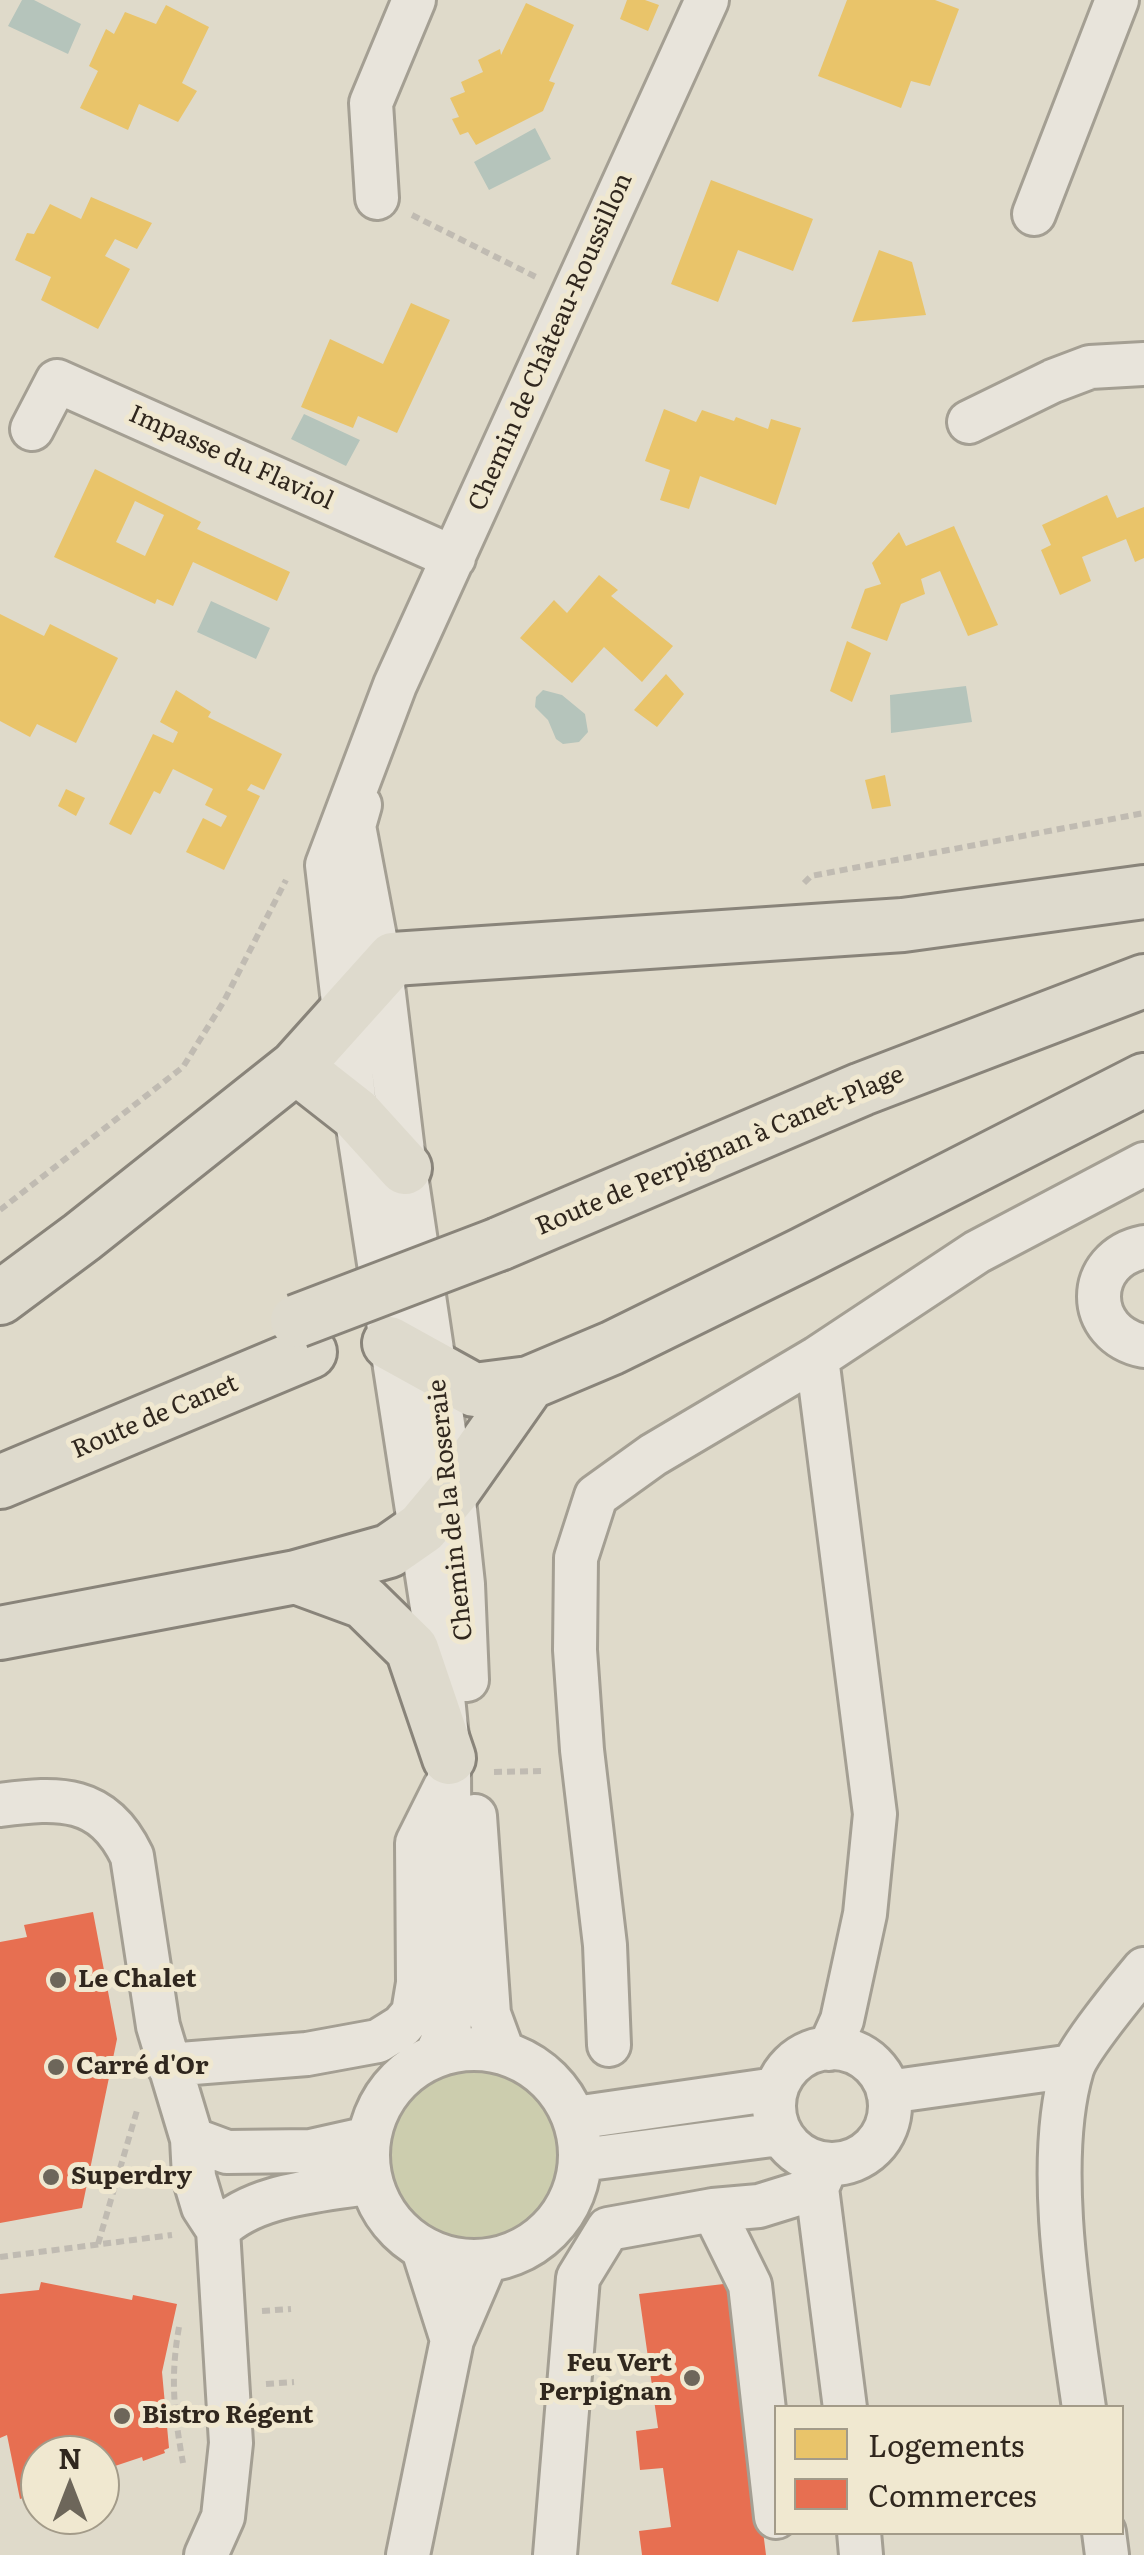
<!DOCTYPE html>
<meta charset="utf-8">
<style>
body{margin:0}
#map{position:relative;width:1144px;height:2555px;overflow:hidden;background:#dfdaca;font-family:Literata,serif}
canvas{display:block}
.legend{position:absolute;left:774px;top:2405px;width:350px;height:130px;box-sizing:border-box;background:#f0e8d0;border:2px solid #a39b89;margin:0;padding:12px 18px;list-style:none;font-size:30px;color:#30271e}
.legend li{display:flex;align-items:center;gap:20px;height:50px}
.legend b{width:50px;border:2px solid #a39b89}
.north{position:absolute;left:20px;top:2435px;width:100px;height:100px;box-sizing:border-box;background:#f0e8d0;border:2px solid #a39b89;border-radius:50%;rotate:0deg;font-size:28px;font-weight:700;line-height:40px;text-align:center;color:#30271e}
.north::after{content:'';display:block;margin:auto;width:35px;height:45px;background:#6d665a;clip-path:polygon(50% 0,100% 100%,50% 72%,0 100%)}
</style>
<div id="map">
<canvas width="1144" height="2555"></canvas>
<ul class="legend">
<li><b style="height:28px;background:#e9c46a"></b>Logements</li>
<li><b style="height:28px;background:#e76f51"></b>Commerces</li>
</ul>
<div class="north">N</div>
</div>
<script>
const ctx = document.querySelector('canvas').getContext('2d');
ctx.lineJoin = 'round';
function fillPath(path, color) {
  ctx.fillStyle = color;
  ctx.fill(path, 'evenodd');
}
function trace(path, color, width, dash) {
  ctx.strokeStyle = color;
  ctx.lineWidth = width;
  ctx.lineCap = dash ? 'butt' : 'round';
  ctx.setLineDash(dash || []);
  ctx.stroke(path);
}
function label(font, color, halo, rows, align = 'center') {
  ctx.font = font + ' Literata,serif';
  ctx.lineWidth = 10;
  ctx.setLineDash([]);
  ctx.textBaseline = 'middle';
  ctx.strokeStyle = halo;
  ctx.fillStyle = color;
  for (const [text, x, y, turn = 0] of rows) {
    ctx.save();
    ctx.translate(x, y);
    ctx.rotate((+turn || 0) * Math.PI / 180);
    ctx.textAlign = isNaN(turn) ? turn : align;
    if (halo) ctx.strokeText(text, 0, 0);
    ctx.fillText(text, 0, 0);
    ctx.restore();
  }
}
fillPath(new Path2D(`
 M368 2154a106 106 0 1 1 212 0a106 106 0 1 1-212 0Z`), '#cccdae');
fillPath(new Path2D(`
 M22 0H34L81 24 68 54 8 26Z
 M535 128 551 159 489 190 474 162Z
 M304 414 360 440 346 466 291 439Z
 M211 601 270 628 256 659 197 632Z
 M966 686 972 722 891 733 890 695Z
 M543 690 562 695 585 714 588 732 579 742 563 744 556 739 548 720 535 707 536 697Z`), '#b5c4bb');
fillPath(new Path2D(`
 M627 0H645L659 5 648 31 620 19Z
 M847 0H935L959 9 930 86 911 81 901 108 818 76Z
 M526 3 574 25 549 81 555 83 543 111 476 145 468 132 460 135 452 119 459 117 450 98 465 92 461 82 483 72 478 60 500 49 501 55Z
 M166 5 209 27 182 83 197 91 178 122 139 104 128 130 80 108 98 71 89 66 106 29 114 34 125 12 156 24Z
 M711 180 813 219 793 271 738 250 718 302 671 284Z
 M91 197 152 223 137 249 115 239 105 256 130 269 98 329 41 300 51 277 15 260 27 233 34 234 50 204 81 219Z
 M879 250 912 262 926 315 852 322Z
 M411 303 450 320 397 433 358 416 353 428 301 407 330 339 383 364Z
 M664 409 696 422 702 410 734 421 736 417 768 429 771 419 801 428 776 505 700 476 689 509 660 500 670 470 645 461Z
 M95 469 201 522 197 529 290 572 277 601 193 562 173 606 157 599 155 604 54 557ZM135 501 164 515 145 556 116 542Z
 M1107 495 1117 518 1144 507V558L1135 562 1126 539 1082 557 1091 581 1060 595 1041 550 1051 545 1042 525Z
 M954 526 998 625 968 636 940 571 921 579 925 594 901 604 887 641 851 628 865 589 881 584 872 563 899 532 906 546Z
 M599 575 618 590 611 596 673 646 642 682 604 647 572 683 520 638 554 600 567 613Z
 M0 614 44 636 50 624 118 658 76 743 37 724 30 737 0 721Z
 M847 641 871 653 852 702 830 691Z
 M666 674 684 694 657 727 634 710Z
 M176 690 211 712 208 717 282 754 264 790 251 784 247 790 260 796 224 870 186 852 203 818 221 827 227 816 205 805 213 789 173 769 160 794 154 791 131 835 109 824 153 734 173 743 178 732 160 722Z
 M885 775 891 806 872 809 865 780Z
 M66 789 85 798 76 816 58 806Z`), '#e9c46a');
fillPath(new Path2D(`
 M93 1912 117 2039 82 2208 0 2223V1942L27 1937 24 1925Z
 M41 2282 132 2300 133 2295 177 2304 162 2372 169 2448 164 2450 165 2453 143 2461 142 2457 100 2471V2455H40V2492L20 2499 7 2435 0 2438V2294L39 2290Z
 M732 2283 766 2555H642L639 2531 671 2527 663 2468 640 2470 636 2431 658 2428 639 2294Z`), '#e76f51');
const minor = new Path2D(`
 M377 198 371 103 414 0
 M1034 214 1117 0
 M969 422 1053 381 1090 367 1144 364
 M32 429 57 381 454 558
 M360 805 354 826 381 969 405 1168 453 1491 463 1584 467 1680
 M1144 1247C1084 1259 1084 1334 1144 1346
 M817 1358 875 1814 865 1914 842 2020 829 2049
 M0 1805C59 1797 103 1795 132 1856L158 2026 192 2139 194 2177 203 2207 218 2230 231 2443 223 2517 206 2555
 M475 1816 489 2014 503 2052
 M609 2045 605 1945 582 1750 575 1650 576 1558 596 1496 653 1455 817 1358 977 1252 1144 1164
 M774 2106a58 58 0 1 1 116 0a58 58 0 1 1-116 0Z
 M368 2155a106 106 0 1 1 212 0a106 106 0 1 1-212 0Z
 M436 2055 450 2024 449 1758 438 1646 356 1114 327 865 395 685 707 0
 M168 2065 307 2054 378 2041 402 2026 413 2013 418 1983 417 1843 445 1787
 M888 2092 1073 2066
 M575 2118 776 2089
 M192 2139 227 2152 311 2151 369 2138
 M581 2160 780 2134
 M827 2165 817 2188 845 2408
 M713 2210 750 2285 776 2517
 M218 2230C255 2193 322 2191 371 2182
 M423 2249 452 2340
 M1084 2408C1070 2310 1044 2163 1072 2069 1078 2049 1128 1988 1144 1969
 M859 2532 861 2555
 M1104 2532 1107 2555
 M408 2555 452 2340 486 2261
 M555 2555 578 2278 608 2229 713 2210 759 2206 817 2188`);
const major = new Path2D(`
 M296 1067 356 1114 405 1168
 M499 1244 862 1089 1144 981
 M0 1298 82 1237 296 1067 393 959 903 925 1144 892
 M389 1343 474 1390 529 1383 612 1348 803 1254 1144 1080
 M0 1482 310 1352
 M296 1577 364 1602 412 1649 449 1758
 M0 1633 296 1577 389 1551 422 1528 453 1491 529 1383`);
trace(minor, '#a49f93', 48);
trace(major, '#89847a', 58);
trace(new Path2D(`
 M412 215 536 277
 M804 883 811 876 1144 813
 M0 1210 183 1067 224 1001 286 880
 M494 1772 542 1771
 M98 2244 138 2107
 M0 2257 172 2235
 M262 2311 291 2309
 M179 2327C170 2378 174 2413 183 2463
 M266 2384 294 2382`), '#c0bbb2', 6, [8, 5]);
trace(minor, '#e8e4db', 42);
trace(major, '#dedacd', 52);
const majorBridge = new Path2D(`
 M297 1321 499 1244`);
trace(majorBridge, '#89847a', 58, []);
trace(majorBridge, '#dedacd', 52);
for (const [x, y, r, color] of [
 [58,1980,10,"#6d665a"],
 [56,2067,10,"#6d665a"],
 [51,2177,10,"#6d665a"],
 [692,2378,10,"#6d665a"],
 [122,2416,10,"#6d665a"]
]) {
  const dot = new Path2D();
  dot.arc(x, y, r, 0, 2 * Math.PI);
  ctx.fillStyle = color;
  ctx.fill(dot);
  trace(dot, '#f0e8d0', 4);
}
label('25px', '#30271e', '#f0e8d0', [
 ["Chemin de Château-Roussillon",551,342,-66],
 ["Impasse du Flaviol",231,458,24],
 ["Route de Perpignan à Canet-Plage",720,1151,-23],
 ["Route de Canet",155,1417,-23],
 ["Chemin de la Roseraie",451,1510,-96]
]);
label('bold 25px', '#30271e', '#f0e8d0', [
 ["Le Chalet",78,1980],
 ["Carré d'Or",76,2067],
 ["Superdry",71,2177],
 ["Feu Vert",672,2364,"right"],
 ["Perpignan",672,2393,"right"],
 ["Bistro Régent",142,2416]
], 'left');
</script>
